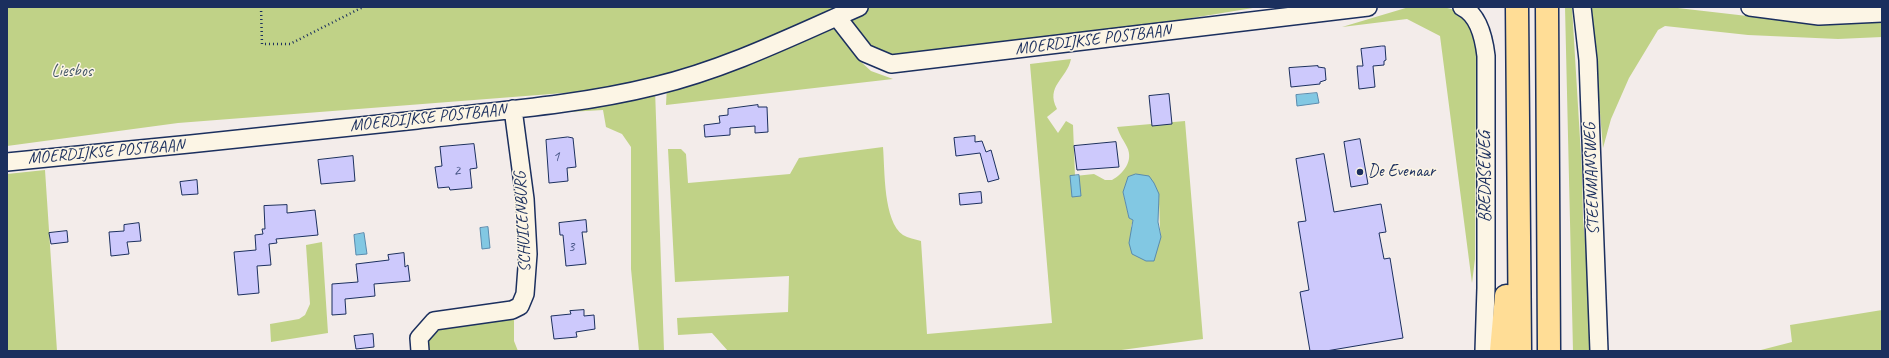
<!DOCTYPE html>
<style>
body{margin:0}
#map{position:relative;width:1889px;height:358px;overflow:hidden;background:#f3ecea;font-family:Caveat,sans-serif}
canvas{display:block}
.frame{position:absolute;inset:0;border:8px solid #1b2f5e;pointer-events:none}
</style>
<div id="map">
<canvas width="1889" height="358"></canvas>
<div class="frame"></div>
</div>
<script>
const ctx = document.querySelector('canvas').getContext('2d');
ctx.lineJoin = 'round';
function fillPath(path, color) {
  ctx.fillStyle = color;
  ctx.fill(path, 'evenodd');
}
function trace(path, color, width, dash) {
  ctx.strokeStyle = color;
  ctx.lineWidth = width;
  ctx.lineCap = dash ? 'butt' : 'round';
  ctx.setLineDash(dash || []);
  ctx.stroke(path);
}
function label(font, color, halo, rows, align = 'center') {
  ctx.font = font + ' Caveat,sans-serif';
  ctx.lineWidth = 3;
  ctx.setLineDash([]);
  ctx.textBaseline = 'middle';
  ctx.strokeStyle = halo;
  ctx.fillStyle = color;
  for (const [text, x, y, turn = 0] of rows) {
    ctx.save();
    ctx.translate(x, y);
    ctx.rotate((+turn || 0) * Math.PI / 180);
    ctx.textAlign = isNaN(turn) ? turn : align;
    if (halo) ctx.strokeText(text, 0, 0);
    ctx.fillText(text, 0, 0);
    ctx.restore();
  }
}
fillPath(new Path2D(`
 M7 7H1259L1149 25 859 60 871 71 893 79 666 105 667 85 178 123 7 146Z
 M1409 7C1444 7 1465 1 1476 42L1475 259 1472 283 1440 36 1407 19 1342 27Z
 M1565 7H1572L1582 172 1583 218 1590 295 1592 351H1573Z
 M1591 7H1669L1782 20 1882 21V37L1838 39 1748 35 1665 26 1658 30 1629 78 1611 119 1603 148Z
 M1071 59C1067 79 1045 86 1057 109L1047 117 1058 133 1066 121 1073 125 1075 176 1094 174 1105 180H1112C1123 174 1134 161 1127 147 1123 139 1121 138 1117 127L1185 121 1203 339 1114 351H728L712 333 678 335 677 318 788 312 789 276 675 282 668 149H681L686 154 688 183 790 174 799 158 883 147C885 170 883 221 903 235 908 238 915 239 921 241L927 334 1052 323 1030 64ZM1154 183C1162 200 1158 219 1161 237L1131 227 1133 220 1129 218 1123 192Z
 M655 89 664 351H639L631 269V147L622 134 606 127 603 110 517 115Z
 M45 170 57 351H7V174Z
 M322 242 328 333 271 342 270 324 299 319 305 315 310 304 306 245Z
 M1882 310V351H1757L1792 342 1790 325Z
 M514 318V341L518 351H425L431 326Z`), '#c0d287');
const water = new Path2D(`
 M1317 93 1319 103 1297 106 1296 95Z
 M1136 174 1149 176 1154 183 1159 194 1158 222 1161 237 1154 261H1146L1132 254 1129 243 1133 220 1129 218 1123 192 1128 177Z
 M1079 175 1081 196 1072 197 1070 176Z
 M488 227 490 248 482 249 480 228Z
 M364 233 367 254 356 255 354 235Z`);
fillPath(water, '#82c8e3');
trace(water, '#598bae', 1);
const building = new Path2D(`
 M1382 46H1385L1386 60 1384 61V65L1373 66 1375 87 1359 89 1357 66H1363L1361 49Z
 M1318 66V67L1325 68 1326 80 1320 82V84L1291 87 1289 68Z
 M1169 94 1172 124 1152 126 1149 96Z
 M758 105V107H767L768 132 755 133V126L730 128V135L705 137 704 125 720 123 719 116 728 115V109Z
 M975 136V142L982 141 986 152 991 150 999 179 988 182 980 153 956 156 954 138Z
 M568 137 573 138 576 167 567 168 568 181 549 183 546 140Z
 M1360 139 1368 184 1351 187 1344 142Z
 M1116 142 1119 167 1077 170 1074 146Z
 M474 144 477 168 470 169 472 188 450 190 449 187 438 188 435 167 442 166 440 147Z
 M1324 154 1334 212 1381 204 1386 232 1379 233 1384 259 1390 258 1403 338 1326 351H1310L1300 292 1309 290 1298 222 1306 221 1296 159Z
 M353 156 355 181 321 184 318 160Z
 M197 180 198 194 182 195 180 182Z
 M981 192 982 203 960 205 959 194Z
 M287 205V213L315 210 318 235 276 239 277 243 269 244 271 265 257 266 259 293 238 295 234 252 256 250 255 235 263 234 262 229H265L264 206Z
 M586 220 587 232H582L586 264 566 266 563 235H560L559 223Z
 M139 223 141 241 127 242 129 254 111 256 109 232 124 231V225Z
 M67 231 68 242 51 244 49 233Z
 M404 253 405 267 408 265 410 281 374 284 375 296 345 299 346 314 332 315V284L358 282 356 264 389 260 388 255Z
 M584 310V316L594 315 595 329 576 332 577 337 554 339 551 316 571 314 570 311Z
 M373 334 374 347 356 349 354 336Z`);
fillPath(building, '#cdc9fc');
trace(building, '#1b2f5e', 1);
const minor = new Path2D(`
 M1462 7C1479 15 1484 39 1486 56V288L1484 351
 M1582 7 1588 60 1599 351
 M1750 7 1819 16 1882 13
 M837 17 865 53 891 64 1368 7
 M7 162C144 149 280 135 417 120 495 111 579 105 655 86 726 69 793 36 859 7
 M420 351 419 338 434 321 512 310 520 306 525 294 528 254 525 199 513 109`);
const highway = new Path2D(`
 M1517 7 1520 351
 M1547 7 1549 351
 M1501 351 1506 296`);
trace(minor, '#1b2f5e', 20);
trace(highway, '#1b2f5e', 25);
trace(new Path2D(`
 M261 7 262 44H290L363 7`), '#1b2f5e', 2.5, [1, 3]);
trace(minor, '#fcf5e5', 17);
trace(highway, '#ffdd96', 22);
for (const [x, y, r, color] of [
 [1360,172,4,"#1b2f5e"]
]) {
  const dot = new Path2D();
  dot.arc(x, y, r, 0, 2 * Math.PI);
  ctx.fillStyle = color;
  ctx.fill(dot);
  trace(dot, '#fcf5e5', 1.5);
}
label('15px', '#485686', null, [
 ["1",556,157],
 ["2",457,171],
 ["3",571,247]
]);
label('17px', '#1b2f5e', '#fcf5e5', [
 ["MOERDIJKSE POSTBAAN",1093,40,-7],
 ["MOERDIJKSE POSTBAAN",428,118,-6],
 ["MOERDIJKSE POSTBAAN",106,152,-5],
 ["BREDASEWEG",1486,177,-90],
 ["STEENMANSWEG",1592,179,-92],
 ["SCHUILENBURG",523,222,-93]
]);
label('17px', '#445868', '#fcf5e5', [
 ["Liesbos",72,72]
]);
label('17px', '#1b2f5e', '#fcf5e5', [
 ["De Evenaar",1368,172]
], 'left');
</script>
